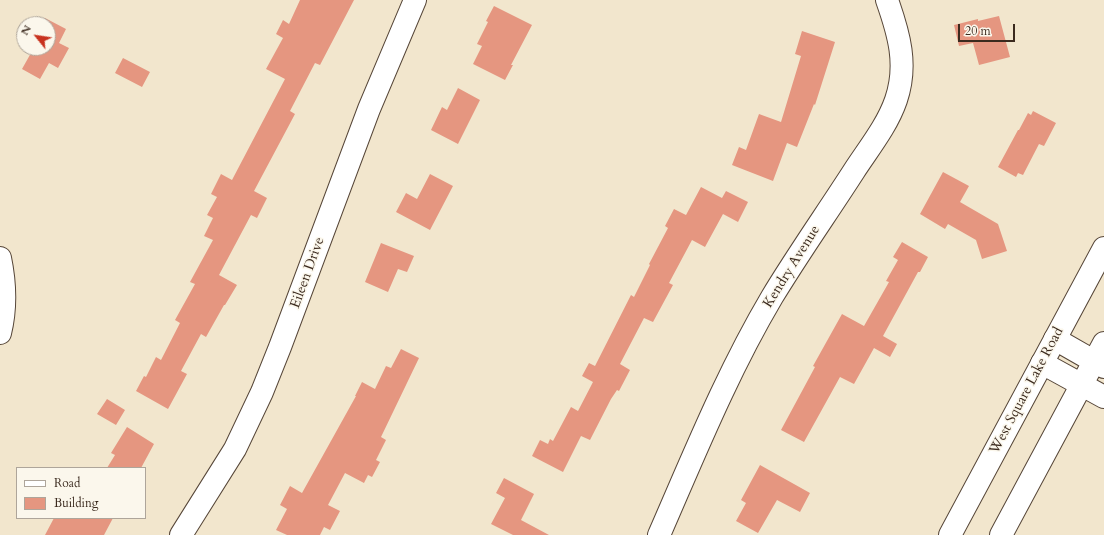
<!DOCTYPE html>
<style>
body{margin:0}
#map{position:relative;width:1104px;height:535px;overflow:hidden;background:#f2e6cd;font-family:Cardo,serif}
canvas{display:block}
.legend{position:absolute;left:16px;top:467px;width:130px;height:52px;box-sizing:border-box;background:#fbf7ec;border:1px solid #aea59a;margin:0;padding:5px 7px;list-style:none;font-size:12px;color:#3b2a1e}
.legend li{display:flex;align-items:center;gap:8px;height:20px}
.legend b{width:20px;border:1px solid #aea59a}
.north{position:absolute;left:16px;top:16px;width:40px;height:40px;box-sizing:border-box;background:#fbf7ec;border:1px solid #aea59a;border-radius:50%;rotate:300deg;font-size:11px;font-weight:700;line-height:16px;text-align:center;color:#3b2a1e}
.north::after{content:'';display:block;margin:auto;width:14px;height:18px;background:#c8321e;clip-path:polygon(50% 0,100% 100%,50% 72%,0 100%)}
.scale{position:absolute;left:958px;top:24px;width:57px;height:18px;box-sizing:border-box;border:2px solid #3b2a1e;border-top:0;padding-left:5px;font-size:12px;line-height:14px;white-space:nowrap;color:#3b2a1e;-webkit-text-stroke:3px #fbf7ec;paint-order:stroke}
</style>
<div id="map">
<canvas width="1104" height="535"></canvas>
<ul class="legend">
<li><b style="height:5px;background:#fff"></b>Road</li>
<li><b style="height:11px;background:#e59680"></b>Building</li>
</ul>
<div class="north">N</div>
<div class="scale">20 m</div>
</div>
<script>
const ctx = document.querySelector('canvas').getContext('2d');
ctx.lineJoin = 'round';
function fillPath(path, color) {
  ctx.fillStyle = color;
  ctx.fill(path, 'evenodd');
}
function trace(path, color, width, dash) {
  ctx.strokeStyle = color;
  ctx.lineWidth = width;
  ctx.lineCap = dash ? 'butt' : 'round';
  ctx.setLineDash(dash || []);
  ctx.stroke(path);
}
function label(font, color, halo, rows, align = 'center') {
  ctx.font = font + ' Cardo,serif';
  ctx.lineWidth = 3;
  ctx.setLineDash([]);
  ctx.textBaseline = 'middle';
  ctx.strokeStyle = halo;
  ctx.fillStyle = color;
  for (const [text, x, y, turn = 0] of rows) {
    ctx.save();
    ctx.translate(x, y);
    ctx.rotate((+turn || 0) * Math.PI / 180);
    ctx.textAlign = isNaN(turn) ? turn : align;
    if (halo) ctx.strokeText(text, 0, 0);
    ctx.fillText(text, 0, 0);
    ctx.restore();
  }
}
fillPath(new Path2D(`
 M300 0H354L320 65 315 63 290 111 295 114 254 191 267 198 257 218 251 215 219 275 237 285 225 305H224L206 337 201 334 181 371 187 374 168 409 136 391 144 376 146 377 156 357 161 360 180 323 175 320 195 284 190 282 213 240 204 236 213 218 207 215 217 197 211 194 221 174 232 180 285 79 266 69 283 38 276 34 283 20 289 24Z
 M494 6 532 25 511 65H513L505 80 473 64 482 46 477 44 488 22 486 21Z
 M999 16 1010 57 979 65 973 43 959 46 954 25 978 19V21Z
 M45 18 66 29 59 43 69 48 58 68 49 63 40 79 22 69 31 53 27 52 29 48H48V24H42Z
 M802 31 835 42 815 105 814 104 797 147 787 143 773 181 732 165 739 147 746 150 759 114 781 122 801 56 795 54Z
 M123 58 150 72 142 87 115 73Z
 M458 88 480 100 458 144 431 130 442 107 447 110Z
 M1033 111 1056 123 1044 146 1039 144 1023 175 1018 173 1016 177 998 167 1018 130H1019L1028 113 1031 115Z
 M943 172 969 186 960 202 998 224 1007 251 982 259 976 240 948 224 945 229 920 214Z
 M430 174 453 186 430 230 396 212 406 193 417 199Z
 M701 187 722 198 726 191 748 202 738 222 723 214 705 247 692 240 669 283 673 285 653 322 644 318 620 364 630 370 619 391 617 390 611 399 590 440 581 436 563 472 532 456 540 440 548 444 550 439 553 441 571 407 578 411 593 382 582 376 589 363 595 366 631 295 634 297 650 265 649 264 668 228 665 226 674 209 686 215Z
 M902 242 928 257 920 272H918L883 336 897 344 890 357 874 348 854 384 840 377 804 442 781 430 815 367 813 366 842 314 864 326 889 282 886 281 898 260 893 257Z
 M381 243 414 256 407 272 398 269 388 292 365 282Z
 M401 349 419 358 381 437 386 440 376 460 380 462 372 477 368 475 364 483 345 473 328 505 340 511 330 530 324 527 320 535H287L276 530 287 509 280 505 290 486 302 493 356 396H355L362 382 375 389 386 366 391 368Z
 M107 399 125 410 116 425 97 414Z
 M127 427 154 444 141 468H107L115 455 111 453Z
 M760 465 810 493 800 512 777 500 758 533 736 521 746 503 741 500Z
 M504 478 534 494 521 520 549 535H513L491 524 505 498 496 493Z
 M54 518H113L104 535H45Z`), '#e59680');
const street = new Path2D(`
 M0 258C5 282 6 309 0 333
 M1055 339 1104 367
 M1042 363 1104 397
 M181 535 235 449 262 392 280 347 369 109 415 0
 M659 535C694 455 727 373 772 297 798 254 827 213 854 171 869 148 887 126 896 100 908 65 899 34 887 0`);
const highway = new Path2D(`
 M950 535 1104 248
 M1001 535 1104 343`);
trace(street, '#564638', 24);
trace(highway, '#564638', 24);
trace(street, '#fff', 22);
trace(highway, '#fff', 22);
label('14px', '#3b2a1e', '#fbf7ec', [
 ["Kendry Avenue",792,267,-58],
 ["Eileen Drive",308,273,-70],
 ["West Square Lake Road",1027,391,-62]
]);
</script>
